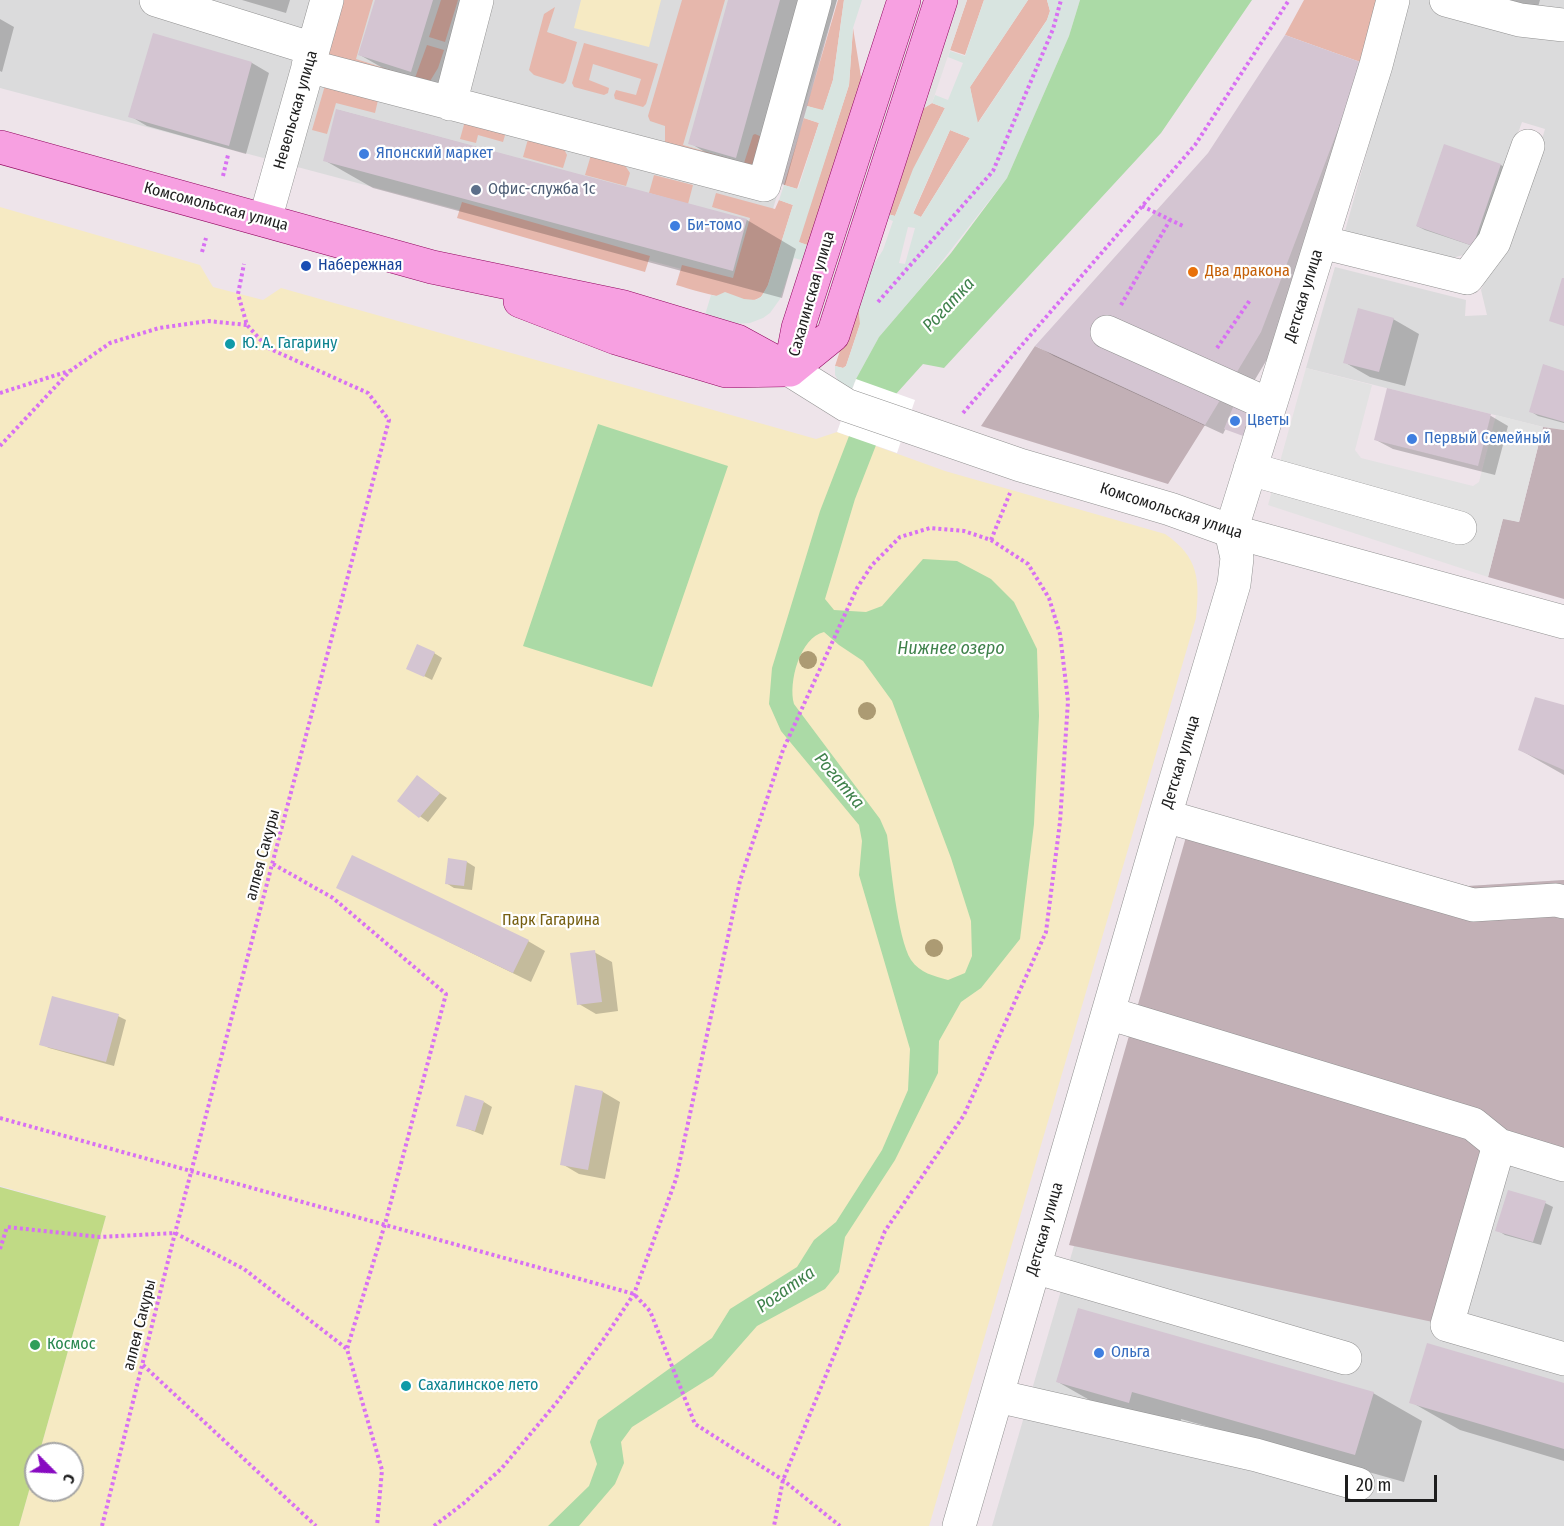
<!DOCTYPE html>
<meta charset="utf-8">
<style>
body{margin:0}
#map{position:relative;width:1564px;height:1526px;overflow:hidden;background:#eee4ea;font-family:"Fira Sans Condensed",sans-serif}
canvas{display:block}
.north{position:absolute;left:24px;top:1442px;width:60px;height:60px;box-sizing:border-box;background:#fff;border:2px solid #a5a5a5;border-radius:50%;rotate:114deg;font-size:16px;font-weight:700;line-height:24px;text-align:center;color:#1e1e1e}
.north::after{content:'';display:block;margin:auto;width:21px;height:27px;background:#880ac1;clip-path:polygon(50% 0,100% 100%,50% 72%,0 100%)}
.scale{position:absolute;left:1345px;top:1475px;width:92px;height:27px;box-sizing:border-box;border:3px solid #1e1e1e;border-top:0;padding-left:8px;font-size:18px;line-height:21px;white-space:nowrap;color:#1e1e1e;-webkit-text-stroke:4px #fff;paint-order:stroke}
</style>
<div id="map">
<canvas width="1564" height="1526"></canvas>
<div class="north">С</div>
<div class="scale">20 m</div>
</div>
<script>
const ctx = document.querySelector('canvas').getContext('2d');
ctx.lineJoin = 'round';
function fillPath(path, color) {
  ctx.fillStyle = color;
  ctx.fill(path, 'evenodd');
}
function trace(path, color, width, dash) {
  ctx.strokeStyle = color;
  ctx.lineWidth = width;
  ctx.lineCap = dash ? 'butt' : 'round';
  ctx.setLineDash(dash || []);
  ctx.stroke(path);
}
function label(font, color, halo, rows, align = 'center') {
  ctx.font = font + ' "Fira Sans Condensed",sans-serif';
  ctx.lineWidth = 4.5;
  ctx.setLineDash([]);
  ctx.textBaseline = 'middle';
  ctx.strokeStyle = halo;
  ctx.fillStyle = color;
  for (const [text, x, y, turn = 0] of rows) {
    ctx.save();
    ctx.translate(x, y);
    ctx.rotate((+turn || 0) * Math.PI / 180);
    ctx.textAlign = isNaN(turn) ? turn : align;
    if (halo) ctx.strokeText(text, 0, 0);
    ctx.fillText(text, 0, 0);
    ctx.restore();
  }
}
fillPath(new Path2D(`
 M0 0H837L749 287 0 88Z
 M1409 0H1564V430L1543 427 1306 368 1335 267 1466 300 1465 316 1487 315 1481 290 1494 260 1511 243 1545 129 1522 122 1476 251 1450 259 1345 231Z
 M1201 812 1468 886 1564 880V1526H992Z`), '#dbdbdc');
fillPath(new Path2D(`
 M1035 346 1205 425 1168 484 981 426Z
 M1543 427 1564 430V599L1488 577 1503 518 1519 522Z
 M1190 823 1468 886 1564 880V1164L1499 1145 1447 1325 1069 1245Z`), '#c2b0b6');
fillPath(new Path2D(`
 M338 0H373L356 59 415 78 427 45 444 50 438 68 427 86 336 67 324 49Z
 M441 0H458L445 42 429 37Z
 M682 0H725L683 145 744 163 753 135 755 134 762 137 754 170 665 148V126L650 121 648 116Z
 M838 0H844L833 80 823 111 807 106Z
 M967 0H984L965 55 950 50Z
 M1028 0H1047L1050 11 1047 20 977 124 970 87Z
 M1304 0H1385L1363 63 1285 35Z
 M555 7 547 32 577 42 566 81 563 84 534 75 529 70 544 14Z
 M853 28 863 89 813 247 798 242 849 85Z
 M584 43 658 64 646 104 643 107 615 99 614 95 616 90 636 95 641 79 593 64 589 80 609 88 608 93 604 95 574 87 572 83Z
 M326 82 379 96 375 113 336 103 327 134 312 130Z
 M932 103 945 108 914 169 895 216 884 213 915 114Z
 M804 118 819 123 797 189 784 185Z
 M465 121 506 132 503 142 478 135 476 143 460 139Z
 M950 130 970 138 921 217 913 214Z
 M528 139 563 147 567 155 563 168 523 157Z
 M591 155 624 164 630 173 626 186 585 175Z
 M654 175 693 185 688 204 649 193Z
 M716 193 775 209 779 200 793 205 768 285C766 290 763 297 757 299 742 305 693 290 676 285L682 265 733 278 750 218 712 207Z
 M462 202 650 256 645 272 457 218Z
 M855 305 859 309 860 324 846 366 843 368 835 366Z`), '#e6b7ac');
fillPath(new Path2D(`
 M581 0H661L649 47 574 28Z
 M0 207 200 265 213 287 263 300 281 288 816 439 837 432 945 471 1165 534C1199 557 1200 580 1196 618L929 1526H19L36 1466V1490H72V1454H39L106 1216 0 1186Z`), '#f6eac3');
fillPath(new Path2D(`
 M0 1187 106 1216 39 1454H36V1466L19 1526H0Z`), '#c0da85');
fillPath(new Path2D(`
 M953 0H967L932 103 915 114Z
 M1306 368 1372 385 1355 450 1361 458 1473 486 1479 482 1496 415 1543 427 1519 522 1503 519 1488 577 1268 505Z`), '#e2e2e2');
fillPath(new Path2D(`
 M844 0H862L853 28 849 85 799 242 813 247 809 262 794 258 780 299 770 313 763 318 750 323 735 324 705 315 711 295 716 296 725 292 744 299 755 300 761 297 768 285 793 205 779 200 784 185 798 189 819 123 804 118 807 106 823 110 833 80Z
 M984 0H1028L970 87 978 123 1047 20 1050 11 1047 0H1080L1069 36 1007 178 925 283 879 337 856 379 852 389H850L839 382 835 375V366L843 368 846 366 860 324 859 309 868 264H874L883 250 893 221 883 217 884 213 895 216 913 169 945 108 932 103 935 95 948 100 963 63 948 57 950 51 965 56ZM950 130 970 138 921 217 913 213ZM908 227 915 228 905 264 899 263Z`), '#d8e4e0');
fillPath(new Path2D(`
 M1080 0H1252L1161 133 944 368 923 364 896 394 855 499 825 599 834 610 866 612 882 606 923 559 957 561 991 579 1014 602 1037 649 1039 716 1034 824 1020 939 981 988 961 1002 939 1041 938 1073 895 1160 845 1237 839 1272 825 1289 757 1326 713 1376 632 1427 621 1442 624 1463 615 1484 579 1526H548L589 1486 597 1464 590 1442 598 1420 712 1338 730 1309 797 1267 814 1240 836 1222 882 1150 908 1090 910 1049 859 875 862 841 859 825 781 731 769 704 772 668 820 511 849 436 856 379 879 337 951 253 1007 178 1069 36ZM824 632 839 645 863 661 892 701 951 858 971 921 972 956 965 973 948 980C934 976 920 973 911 960 897 937 891 865 887 835L880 819 794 704C788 683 800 637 824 632Z
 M598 424 728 466 652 687 523 646Z`), '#abdaa6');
fillPath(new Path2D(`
 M856 379 915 400 897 453 837 432Z`), '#fff');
fillPath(new Path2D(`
 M242 0H290L286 13Z
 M377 0H490L460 99 409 83 360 55Z
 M730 0H837L785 185 738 172 690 143Z
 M1472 0H1540L1535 18Z
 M0 19 14 27 2 72 0 71Z
 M154 35 252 63 269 73 246 154 147 126 130 116Z
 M1363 65 1278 341 1238 408 1255 441 1226 428 1223 434 1054 356 1037 346 1209 154Z
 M338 110 747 220 796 249 782 298 373 188 324 160Z
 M1445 146 1501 165 1509 170 1482 249 1425 230 1417 226Z
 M1393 319 1419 334 1405 386 1370 377 1344 362Z
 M1564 372V423L1538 416 1530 411Z
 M1389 390 1491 416 1508 426 1495 475 1393 449 1376 440Z
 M434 653 442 658 432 680 416 672Z
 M1564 707V775L1520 750Z
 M417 777 447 798 428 822 399 801Z
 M450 860 467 862 475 867 472 890 454 888 446 883Z
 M445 940 528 941 545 951 531 982Z
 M594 952 612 962 618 1011 596 1014 579 1004Z
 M118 1016 126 1020 114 1066 49 1048 41 1044Z
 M576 1087 603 1092 620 1102 605 1179 579 1174 562 1164Z
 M484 1102 492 1107 483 1135 458 1125Z
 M1545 1203 1553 1207 1541 1245 1505 1235 1497 1230Z
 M1058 1382 1373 1393 1422 1421 1404 1482 1181 1419 1178 1430 1107 1410Z
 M1564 1385V1461L1460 1430 1411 1402Z`), '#0003');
fillPath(new Path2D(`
 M375 0H433L411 72 358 55Z
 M728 0H780L736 158 688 144Z
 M153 33 252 62 229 146 128 117Z
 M1285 35 1363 63 1261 332 1205 425 1035 346 1208 153Z
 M336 109 747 219 733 271 323 161Z
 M1444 144 1501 164 1473 246 1416 226Z
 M1562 278H1564V326L1549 321Z
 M1358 308 1394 318 1379 372 1343 363Z
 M1543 364 1564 371V422L1529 412Z
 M1387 388 1491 414 1478 466 1374 440Z
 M1234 405 1256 413 1246 437 1224 429Z
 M417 644 435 652 424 677 406 669Z
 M1535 697 1564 705V770L1518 750Z
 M417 775 440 793 419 818 397 801Z
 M352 855 529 940 513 973 336 888Z
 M448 858 467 861 464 886 445 884Z
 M595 950 602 1002 577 1005 570 953Z
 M52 996 119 1014 106 1062 39 1045Z
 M575 1085 603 1091 588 1170 560 1165Z
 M465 1095 484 1101 475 1131 456 1126Z
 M1508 1190 1546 1201 1533 1242 1495 1231Z
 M1078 1308 1374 1392 1355 1455 1132 1392 1129 1403 1056 1382Z
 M1427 1343 1564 1383V1449L1409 1403Z`), '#d4c5d2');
const minor = new Path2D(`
 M156 0 313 49
 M1446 0 1520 20 1564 25
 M308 66 764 185 815 0
 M450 104 477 0
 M265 220 327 0
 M1321 242 1467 278 1494 242 1528 146
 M1107 332 1270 405
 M790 370 846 405 1020 465 1170 509 1231 531 1564 622
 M1250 469 1460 528
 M1165 816 1473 905 1556 900 1564 902
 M1108 1013 1473 1124 1499 1145 1564 1165
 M1499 1145 1447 1325 1564 1359
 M1034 1267 1345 1358
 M997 1396 1256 1455 1358 1484
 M959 1526 1165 816 1234 584 1237 558 1231 531 1376 65 1393 0`);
const major = new Path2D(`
 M0 147 432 267 624 307 737 341 790 370
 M520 301 616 338 726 371 787 370
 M790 370 833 335 941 0
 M790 370 798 328 904 0`);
trace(minor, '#929292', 34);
trace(major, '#90075f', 34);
trace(new Path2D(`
 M223 176 228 155
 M1142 206 1183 226
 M202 252 206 238
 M878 302 993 171 1053 29 1061 0
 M1121 305 1170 220
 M1217 348 1250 300
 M0 393 69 371
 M963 413 1195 145 1289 0
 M0 446 70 371 110 343 159 328 208 321 247 325
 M991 540 1010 493
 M273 864 333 898 446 994 385 1224 347 1349 382 1470 377 1526
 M0 1118 634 1294 650 1311 695 1424 783 1480 840 1526
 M0 1249 7 1227 100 1237 175 1233 244 1269 347 1349
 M143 1365 316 1526
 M102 1526 175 1233 389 420 368 393 268 348 247 325 238 294 244 264
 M434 1526 464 1503 502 1468 557 1402 603 1340 634 1294 676 1179 740 881 783 750 857 588 872 565 900 537 930 528 964 531 991 540 1028 564 1049 598 1060 634 1068 701 1060 822 1046 932 964 1115 885 1231 783 1480 774 1526`), '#d870f3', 4, [3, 3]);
trace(minor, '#fff', 33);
trace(major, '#f7a0e1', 33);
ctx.fillStyle = '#ac9b73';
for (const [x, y] of [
 [808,660],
 [867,711],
 [934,948]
]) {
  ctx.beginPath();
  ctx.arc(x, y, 9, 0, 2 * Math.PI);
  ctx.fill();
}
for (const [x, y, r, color] of [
 [364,154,6,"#3f7fe0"],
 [476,190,6,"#5c6f8a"],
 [675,226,6,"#3f7fe0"],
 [306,266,6,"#1a4fb4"],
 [1193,272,6,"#e8710a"],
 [230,344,6,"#0f9aa8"],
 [1235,421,6,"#3f7fe0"],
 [1412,439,6,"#3f7fe0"],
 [35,1345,6,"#2e9e5b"],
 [1099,1353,6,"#3f7fe0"],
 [406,1386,6,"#0f9aa8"]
]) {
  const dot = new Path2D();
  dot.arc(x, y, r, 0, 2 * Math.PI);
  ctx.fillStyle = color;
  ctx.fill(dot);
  trace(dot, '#fff', 2);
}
label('16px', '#1e1e1e', '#fff', [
 ["Невельская улица",296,110,-74],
 ["Комсомольская улица",216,207,15],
 ["Сахалинская улица",812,294,-74],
 ["Детская улица",1304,296,-73],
 ["Комсомольская улица",1171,511,18],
 ["Детская улица",1181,762,-73],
 ["аллея Сакуры",263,855,-75],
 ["Детская улица",1045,1229,-74],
 ["аллея Сакуры",140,1325,-76]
]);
label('16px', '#366cbe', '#fff', [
 ["Японский маркет",376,154],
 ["Би-томо",687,226],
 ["Цветы",1247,421],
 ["Первый Семейный",1424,439],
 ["Ольга",1111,1353]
], 'left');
label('16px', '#4e5e75', '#fff', [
 ["Офис-служба 1с",488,190]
], 'left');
label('16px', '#164399', '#fff', [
 ["Набережная",318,266]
], 'left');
label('16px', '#c56008', '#fff', [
 ["Два дракона",1205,272]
], 'left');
label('16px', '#0d838f', '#fff', [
 ["Ю. А. Гагарину",242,344],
 ["Сахалинское лето",418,1386]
], 'left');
label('16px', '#765f11', '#fff', [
 ["Парк Гагарина",551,921]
]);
label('16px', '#27864d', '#fff', [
 ["Космос",47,1345]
], 'left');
label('italic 18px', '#40824c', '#fff', [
 ["Рогатка",949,305,-47],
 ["Нижнее озеро",951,649],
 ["Рогатка",839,781,50],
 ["Рогатка",786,1290,-35]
]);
</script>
